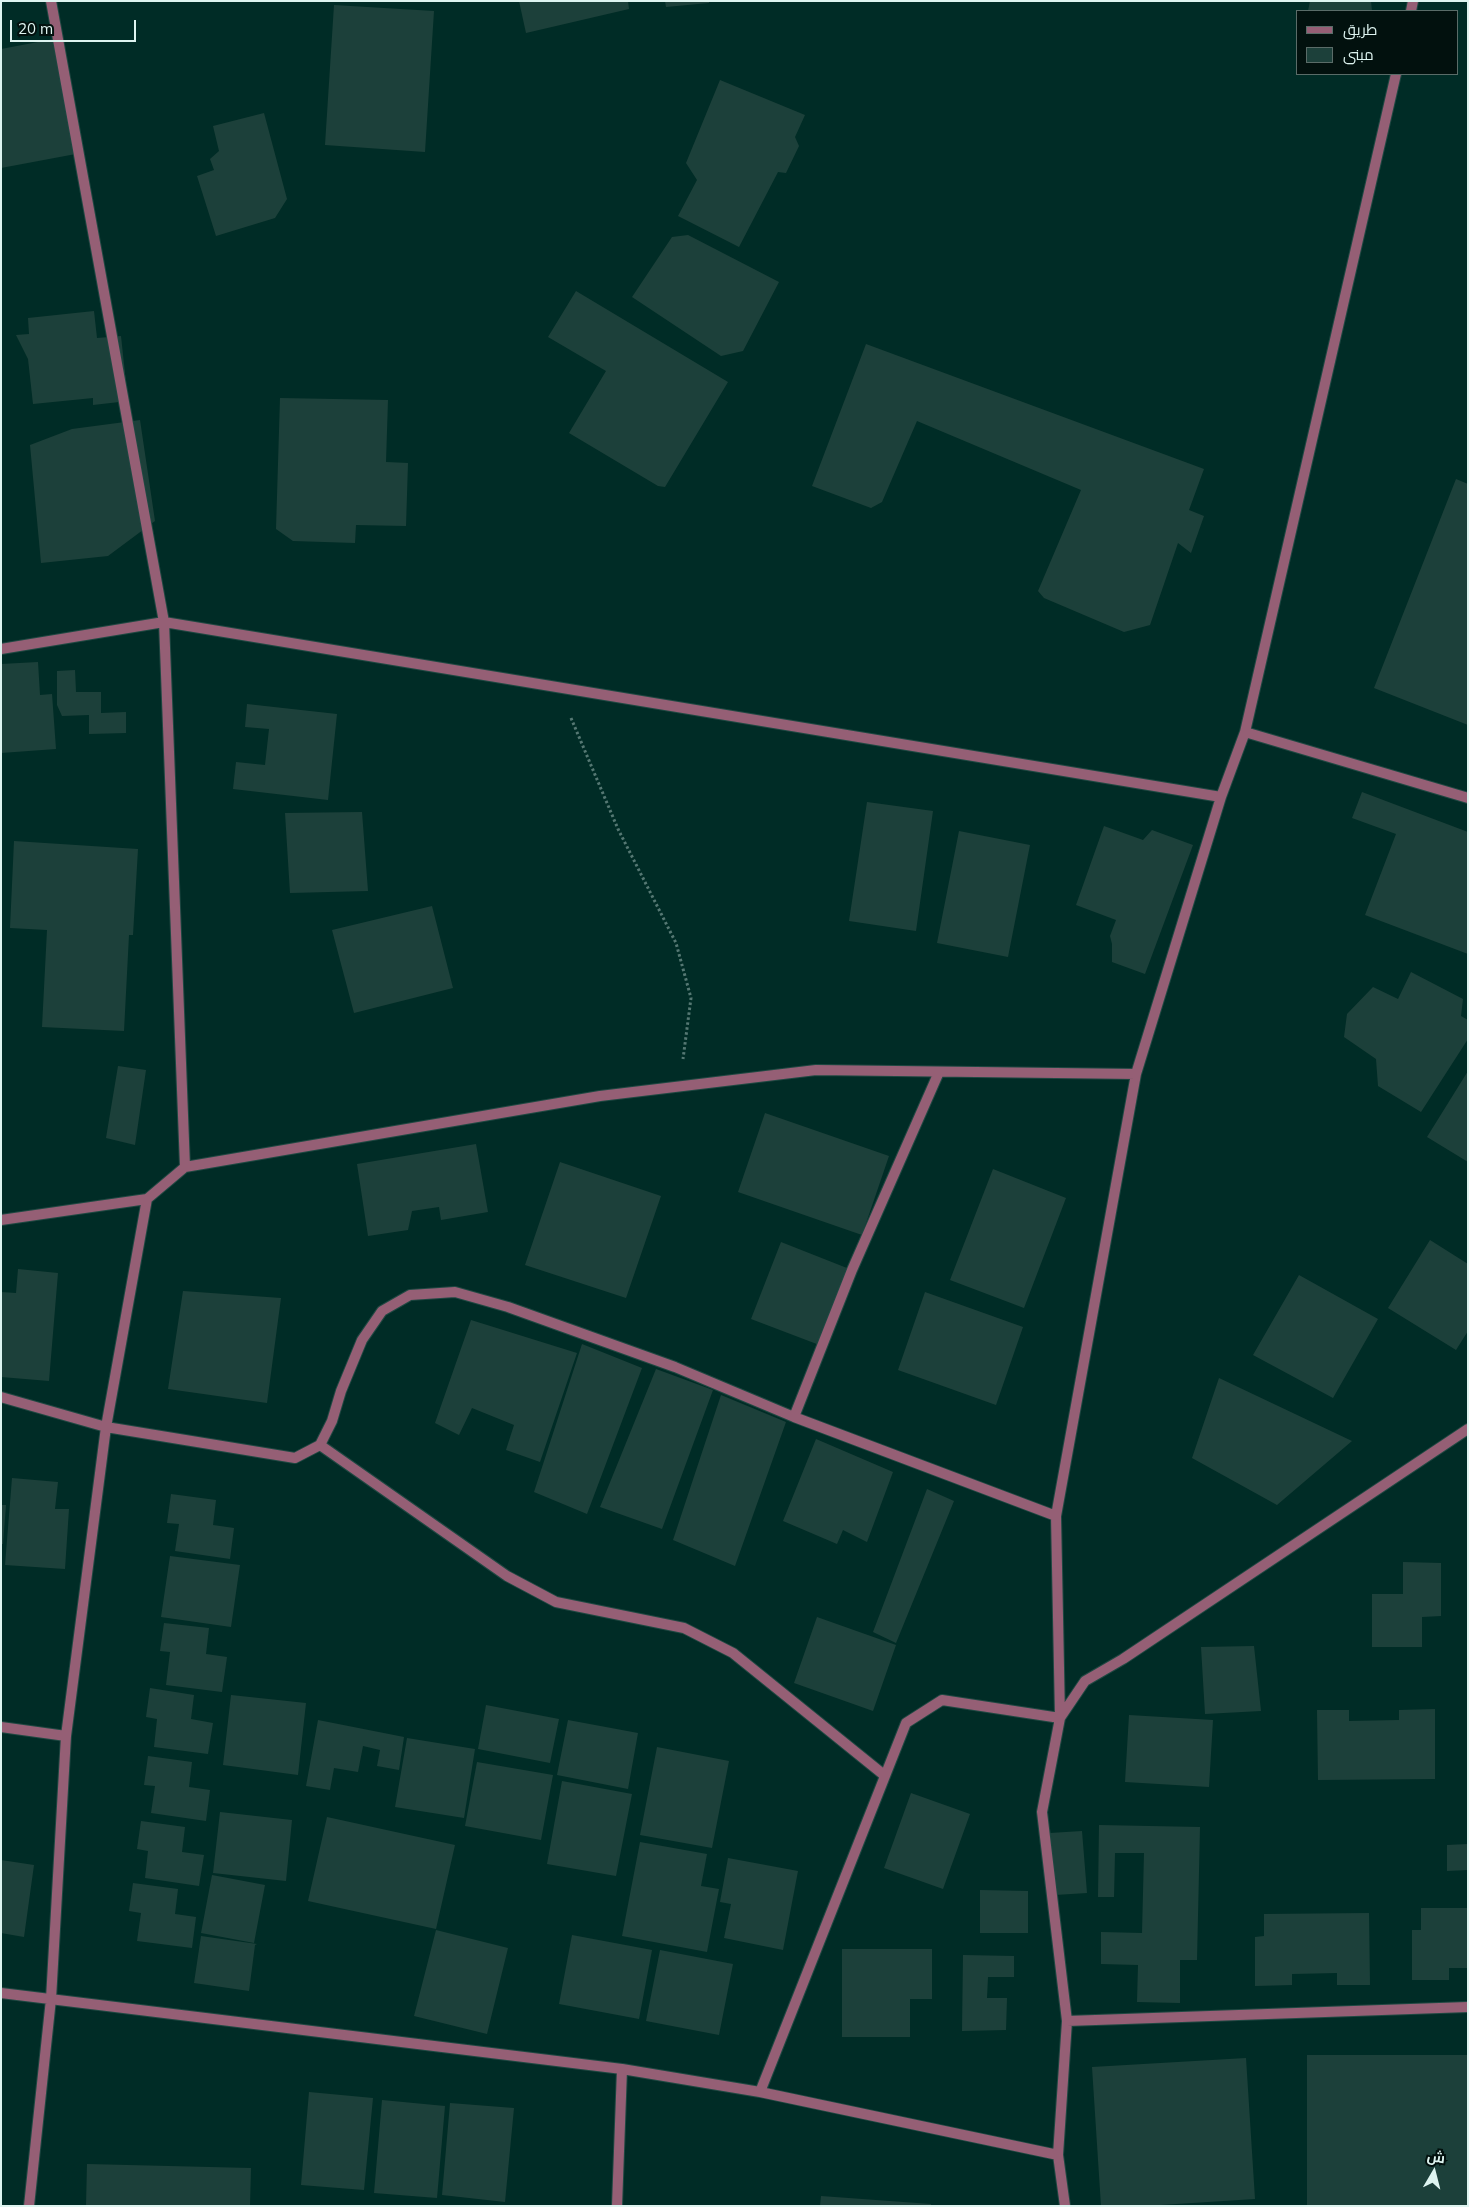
<!DOCTYPE html>
<meta charset="utf-8">
<style>
body{margin:0}
#map{position:relative;width:1469px;height:2207px;overflow:hidden;background:#002c26;font-family:Mulish,Cairo,sans-serif}
canvas{display:block}
.frame{position:absolute;inset:0;border:2px solid #def4f0;pointer-events:none}
.legend{position:absolute;left:1296px;top:10px;width:162px;height:65px;box-sizing:border-box;background:#02110e;border:1px solid #5a6c68;margin:0;padding:6px 9px;list-style:none;font-size:15px;color:#def4f0}
.legend li{display:flex;align-items:center;gap:10px;height:25px}
.legend b{width:25px;border:1px solid #5a6c68}
.north{position:absolute;left:1409px;top:2147px;width:50px;height:50px;-webkit-text-stroke:4px #02110e;paint-order:stroke;rotate:8deg;font-size:14px;font-weight:700;line-height:20px;text-align:center;color:#def4f0}
.north::after{content:'';display:block;margin:auto;width:18px;height:22px;background:#def4f0;clip-path:polygon(50% 0,100% 100%,50% 72%,0 100%)}
.scale{position:absolute;left:10px;top:20px;width:126px;height:22px;box-sizing:border-box;border:2px solid #def4f0;border-top:0;padding-left:6px;font-size:15px;line-height:18px;white-space:nowrap;color:#def4f0;-webkit-text-stroke:4px #02110e;paint-order:stroke}
</style>
<div id="map">
<canvas width="1469" height="2207"></canvas>
<div class="frame"></div>
<ul class="legend">
<li><b style="height:6px;background:#955f75"></b>طريق</li>
<li><b style="height:14px;background:#1c403a"></b>مبنى</li>
</ul>
<div class="north">ش</div>
<div class="scale">20 m</div>
</div>
<script>
const ctx = document.querySelector('canvas').getContext('2d');
ctx.lineJoin = 'round';
function fillPath(path, color) {
  ctx.fillStyle = color;
  ctx.fill(path, 'evenodd');
}
function trace(path, color, width, dash) {
  ctx.strokeStyle = color;
  ctx.lineWidth = width;
  ctx.lineCap = dash ? 'butt' : 'round';
  ctx.setLineDash(dash || []);
  ctx.stroke(path);
}
fillPath(new Path2D(`
 M519 1H628L629 9 526 33Z
 M665 1H709V3L666 7Z
 M1310 1H1371L1372 11H1308Z
 M334 5 434 11 425 152 325 145Z
 M59 38 81 153 1 168V49Z
 M720 80 805 115 795 137 799 146 786 173 778 172 739 247 678 216 697 180 686 163Z
 M264 113 287 199 275 218 216 236 197 176 214 170 210 159 219 151 213 126Z
 M688 235 779 282 743 351 721 356 632 297 672 237Z
 M576 291 728 382 665 487 658 486 569 433 606 371 548 337Z
 M94 311 97 338 121 336 128 401 93 405V398L33 404 28 359 16 335 29 334 28 318Z
 M866 344 1204 469 1189 510 1204 516 1191 553 1178 543 1150 625 1124 632 1044 598 1038 591 1081 490 917 421 882 502 871 508 812 486Z
 M280 398 388 400 386 462 408 463 406 526 356 525 355 543 293 541 276 529Z
 M140 420 155 521 108 556 41 563 30 445 72 429Z
 M1456 479 1468 484V725L1374 688Z
 M38 662 40 695 52 694 56 749 1 753V664Z
 M75 670 76 692H101V713L126 712V733L89 734V715L62 716 57 705V671Z
 M247 704 337 714 328 800 233 789 236 762 265 765 269 729 245 727Z
 M1362 792 1468 832V954L1365 915 1396 834 1352 818Z
 M867 802 933 811 916 931 849 921Z
 M362 812 368 891 290 893 285 813Z
 M1104 826 1143 840 1152 830 1193 845 1145 974 1112 962V944L1110 936 1116 920 1076 905Z
 M959 831 1030 845 1008 957 937 943Z
 M14 841 138 849 133 935H129L124 1031 42 1027 47 930 10 928Z
 M432 906 453 988 354 1013 332 930Z
 M1411 972 1463 999 1461 1016 1468 1020V1039L1421 1112 1378 1086 1376 1059 1344 1037 1347 1014 1373 987 1398 999Z
 M118 1066 146 1070 135 1145 106 1138Z
 M1468 1071V1162L1427 1137Z
 M765 1113 889 1156 862 1235 738 1192Z
 M476 1144 488 1212 441 1220 439 1207 412 1211 408 1230 368 1236 357 1164Z
 M560 1162 661 1196 626 1298 525 1265Z
 M993 1169 1066 1198 1024 1308 950 1280Z
 M1430 1240 1468 1264V1331L1456 1350 1388 1308Z
 M781 1242 852 1270 822 1346 751 1319Z
 M18 1269 58 1273 49 1381 1 1377V1292L16 1293Z
 M1299 1275 1378 1319 1333 1398 1253 1355Z
 M183 1291 281 1298 267 1403 168 1389Z
 M925 1292 1023 1327 996 1405 898 1370Z
 M471 1320 577 1353 540 1462 506 1450 514 1425 472 1408 459 1435 435 1423Z
 M582 1344 642 1368 587 1514 534 1492Z
 M656 1369 713 1390 662 1529 600 1507Z
 M1219 1378 1352 1441 1277 1505 1192 1458Z
 M721 1395 786 1422 735 1566 673 1540Z
 M816 1439 893 1472 867 1542 843 1530 837 1544 783 1521Z
 M12 1478 58 1482 55 1509H69L65 1569 5 1565Z
 M927 1489 954 1501 896 1643 873 1632Z
 M171 1494 216 1500 213 1525 234 1528 230 1559 175 1551 179 1524 167 1523Z
 M1 1505H6L3 1544H1Z
 M170 1556 240 1565 231 1627 161 1617Z
 M1403 1562 1441 1563V1616L1422 1617V1647H1372V1594H1403Z
 M817 1617 896 1645 873 1711 794 1683Z
 M164 1623 209 1628 206 1654 227 1657 222 1692 166 1685 170 1652 160 1651Z
 M1254 1646 1261 1711 1205 1714 1201 1647Z
 M150 1688 194 1695 191 1719 213 1723 208 1754 154 1747 157 1719 146 1717Z
 M231 1695 306 1703 298 1775 223 1765Z
 M486 1705 559 1719 550 1763 478 1749Z
 M1435 1709V1779L1318 1780 1317 1710H1349V1721L1399 1720V1710Z
 M1129 1715 1213 1720 1209 1787 1125 1782Z
 M318 1720 404 1737 399 1770 377 1766 380 1750 363 1746 358 1772 334 1768 330 1790 306 1786Z
 M568 1720 638 1733 628 1789 557 1775Z
 M407 1738 475 1749 464 1818 395 1807Z
 M657 1747 729 1761 712 1848 640 1835Z
 M148 1756 192 1762 189 1787 210 1790 206 1821 151 1813 155 1786 144 1785Z
 M477 1762 553 1775 541 1840 465 1826Z
 M562 1781 632 1794 616 1876 547 1864Z
 M911 1793 970 1814 943 1889 884 1868Z
 M220 1812 292 1820 286 1881 213 1873Z
 M327 1817 455 1845 436 1929 308 1901Z
 M141 1821 185 1827 182 1852 204 1855 199 1886 145 1878 148 1851 137 1849Z
 M1099 1825 1200 1827 1197 1960H1180V2003L1137 2002 1138 1965 1101 1964V1932L1142 1933 1144 1853H1115L1114 1897H1098Z
 M1082 1831 1087 1893 1055 1895 1050 1833Z
 M640 1842 707 1854 701 1886 719 1889 707 1952 622 1936Z
 M1468 1844V1870L1447 1871V1845Z
 M728 1858 798 1871 783 1950 724 1938 731 1904 720 1902Z
 M1 1860 34 1865 24 1937 1 1933Z
 M212 1875 265 1885 254 1943 201 1933Z
 M133 1883 178 1889 175 1914 196 1917 192 1948 137 1941 141 1913 129 1911Z
 M980 1890 1028 1891V1933H980Z
 M1421 1908H1468V1968H1449V1980H1412V1930H1421Z
 M1369 1913 1370 1985H1337V1973L1292 1974V1985L1255 1986V1937L1264 1936V1914Z
 M436 1930 508 1948 487 2034 414 2016Z
 M572 1935 652 1950 639 2019 559 2004Z
 M201 1936 257 1944 255 1945 249 1991 194 1983Z
 M842 1949H932V1999H910V2037H842Z
 M660 1950 733 1964 719 2035 646 2021Z
 M963 1955 1014 1956V1977H988L987 1998H1007L1006 2030 962 2031Z
 M1307 2055H1468V2206H1307Z
 M1246 2058 1255 2199 1145 2206H1101L1092 2067Z
 M309 2092 373 2098 364 2190 301 2185Z
 M382 2100 445 2106 437 2198 374 2193Z
 M450 2103 514 2108 505 2202 442 2195Z
 M87 2164 251 2168 250 2206H86Z
 M821 2196 931 2204V2206H820Z`), '#1c403a');
const street = new Path2D(`
 M51 1 164 622 185 1167
 M1411 11 1413 1
 M1 649 164 622 1221 797
 M1245 732 1468 798
 M1 1220 147 1199 185 1167 600 1096 816 1070 1136 1074
 M1 1397 106 1427 295 1458 320 1445 332 1421 341 1391 362 1340 382 1311 410 1295 455 1292 508 1307 675 1367 794 1417 1056 1516
 M794 1417 852 1270 939 1072
 M320 1445 507 1576 556 1602 684 1628 733 1653 884 1775
 M1 1727 66 1736
 M1 1993 622 2069 617 2206
 M1067 2021 1468 2007
 M622 2069 760 2092 906 1723 942 1700 1060 1718 1056 1516 1136 1074 1221 797 1245 732 1396 74
 M760 2092 1058 2155
 M29 2206 51 1999 66 1736 106 1427 147 1199
 M1065 2206 1058 2155 1067 2021 1042 1812 1060 1718 1085 1681 1123 1659 1468 1429`);
trace(street, '#1f4842', 12);
trace(new Path2D(`
 M571 718 618 829 676 943 691 998 683 1059`), '#557873', 3, [2.5, 2.5]);
trace(street, '#955f75', 10);
</script>
